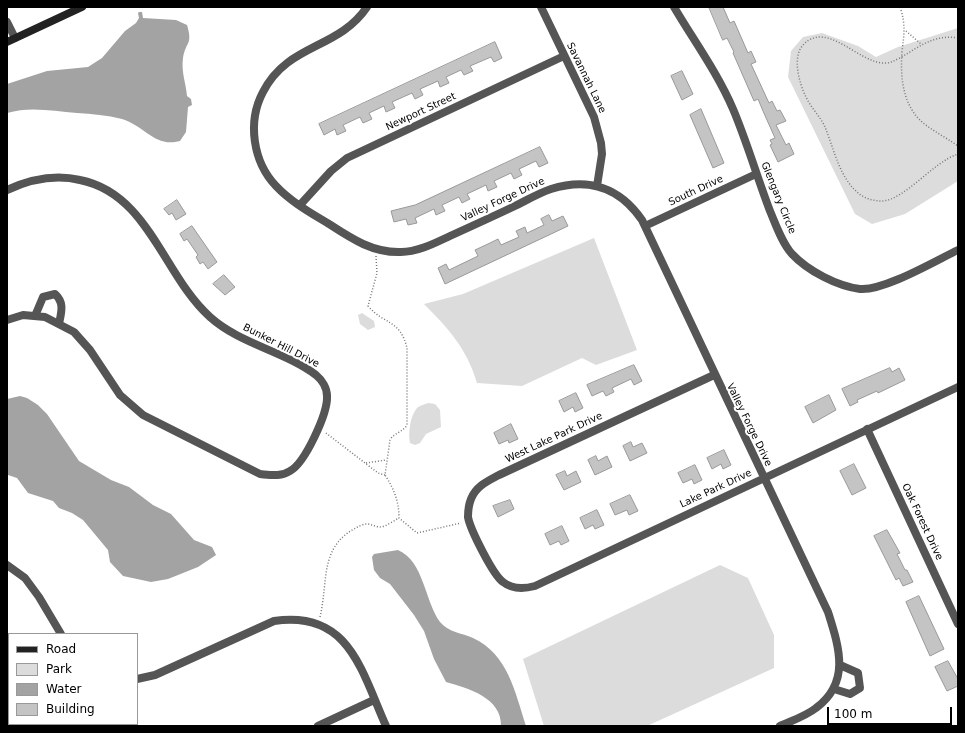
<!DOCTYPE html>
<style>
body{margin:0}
#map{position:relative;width:965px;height:733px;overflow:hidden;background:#fff;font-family:"DejaVu Sans",sans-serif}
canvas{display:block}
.frame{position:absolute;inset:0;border:8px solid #000;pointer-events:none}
.legend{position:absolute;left:8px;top:633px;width:130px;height:92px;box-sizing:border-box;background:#fff;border:1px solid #999;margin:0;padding:5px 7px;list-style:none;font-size:12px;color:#000}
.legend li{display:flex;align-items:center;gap:8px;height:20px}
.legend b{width:20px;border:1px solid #999}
.scale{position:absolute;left:827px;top:707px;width:125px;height:18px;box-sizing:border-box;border:2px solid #000;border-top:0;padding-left:5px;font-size:12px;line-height:14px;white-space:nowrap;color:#000;-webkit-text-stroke:3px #fff;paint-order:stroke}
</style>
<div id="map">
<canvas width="965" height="733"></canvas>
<div class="frame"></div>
<ul class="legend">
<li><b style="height:5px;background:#222"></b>Road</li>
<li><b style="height:11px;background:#dcdcdc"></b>Park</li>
<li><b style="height:11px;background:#a3a3a3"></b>Water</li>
<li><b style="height:11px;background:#c4c4c4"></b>Building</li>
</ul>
<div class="scale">100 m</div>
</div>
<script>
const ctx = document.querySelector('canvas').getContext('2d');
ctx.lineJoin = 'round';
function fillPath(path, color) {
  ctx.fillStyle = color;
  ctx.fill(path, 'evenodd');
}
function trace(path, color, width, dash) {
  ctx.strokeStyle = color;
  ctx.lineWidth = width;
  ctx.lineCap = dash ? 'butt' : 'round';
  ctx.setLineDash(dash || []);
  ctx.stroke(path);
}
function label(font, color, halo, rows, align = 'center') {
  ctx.font = font + ' "DejaVu Sans",sans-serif';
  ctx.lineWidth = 4;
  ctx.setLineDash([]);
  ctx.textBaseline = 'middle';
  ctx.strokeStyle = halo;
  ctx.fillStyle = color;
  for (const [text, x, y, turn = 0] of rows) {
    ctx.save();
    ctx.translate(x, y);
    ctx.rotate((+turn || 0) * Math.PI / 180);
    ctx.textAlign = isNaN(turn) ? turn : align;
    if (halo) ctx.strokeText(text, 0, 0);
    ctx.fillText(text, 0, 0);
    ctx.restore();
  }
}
fillPath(new Path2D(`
 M958 28V181L905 214 872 224 855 214 788 77 791 51 803 37 822 33 858 46 876 57 898 47Z
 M594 238 637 350 596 365 582 358 522 386 477 383C467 349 449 329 424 304L463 294Z
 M362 313 374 321 375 327 368 330 360 324 358 315Z
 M428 403 435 404 440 410 441 427 426 434 420 443 415 445 410 443C408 433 410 416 417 408 419 406 425 404 428 403Z
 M720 565 748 578 774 635V668L647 726H544L523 659Z`), '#dcdcdc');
fillPath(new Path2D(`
 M139 12H142L143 18 176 20 187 25C193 45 186 41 183 58 181 72 186 83 187 96L191 99 192 105 188 107 186 132 180 141C155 148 145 126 122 119 107 115 92 114 77 113 53 111 30 106 7 113V84L47 71 88 67 102 58 125 31 136 23 139 18 138 13Z
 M20 396 27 398 38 405 47 414 79 461 111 480 129 487 153 505 171 514 194 540 212 547 216 555 198 567 168 579 151 582 123 576 110 562 108 550 83 520 72 513 59 508 53 501 28 493 17 478 8 475 7 399Z
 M398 550C424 561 425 602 440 622 448 632 462 633 473 638 508 654 515 692 526 726H501C502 698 468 688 446 682L434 659 424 631 414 615 390 584 380 578 374 570 372 557 374 554Z`), '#a3a3a3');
const building = new Path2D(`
 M709 7H723L730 23 734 21 748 53 751 51 756 62 751 64 769 103 772 101 777 111 780 110 786 121 776 125 786 145 789 143 794 154 778 162 770 145 772 144 770 140 775 138 763 111 758 99 754 101 733 53 734 52 727 38 723 40Z
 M495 42 502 58 494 62 491 57 470 66 473 71 464 75 461 70 446 77 449 83 440 87 438 81 420 89 423 95 415 99 412 93 392 102 395 108 386 112 384 106 369 113 372 119 363 123 360 117 343 125 346 131 337 135 335 129 324 135 319 124Z
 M682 71 693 94 682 100 671 76Z
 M701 109 724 163 713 168 690 115Z
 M540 147 548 163 539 167 536 161 519 169 522 175 514 179 511 173 494 181 497 187 488 191 486 185 467 194 470 199 462 203 459 197 442 205 445 211 436 215 434 209 415 218 417 223 408 225 406 219 394 222 391 211 415 205Z
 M177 200 186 214 176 220 172 213 169 215 164 209Z
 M549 215 552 221 563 216 568 226 445 284 438 268 446 264 449 270 478 256 475 250 490 243 498 239 501 245 519 237 516 231 525 227 527 233 544 225 541 219Z
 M192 226 217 262 208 269 203 262 200 264 196 257 198 255 187 239 184 241 180 234Z
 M224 275 235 287 225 295 213 284Z
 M634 365 642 381 634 385 631 379 612 388 614 392 606 396 603 391 592 396 587 385Z
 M890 368 892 372 899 368 905 380 878 393 877 391 857 400 858 402 850 406 842 389Z
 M576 393 583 408 575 412 573 407 564 412 559 401Z
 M829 395 836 410 813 423 805 407Z
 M511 424 518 439 509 443 508 440 499 444 494 433Z
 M631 442 633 447 642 443 647 453 630 461 623 446Z
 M724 450 731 465 723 469 721 464 712 469 707 458Z
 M596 456 598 461 607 456 612 467 595 475 588 460Z
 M854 464 866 488 852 495 840 471Z
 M695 465 702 480 694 484 692 479 683 483 678 473Z
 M565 471 567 476 576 471 581 482 564 490 556 475Z
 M630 495 638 511 629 515 627 510 615 515 610 504Z
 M510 500 514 509 498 517 493 506Z
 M597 510 604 525 595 529 593 525 585 529 580 518Z
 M562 526 569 541 561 545 559 541 550 545 545 534Z
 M887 530 900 553 897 554 905 570H907L913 582 903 586 899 578 896 580 874 536Z
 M919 596 944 649 930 656 906 602Z
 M948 661 958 679V686L947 691 935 667Z`);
fillPath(building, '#c4c4c4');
trace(building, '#999', 1);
trace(new Path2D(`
 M900 7C906 25 904 34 902 52 900 79 903 109 927 126 937 133 948 139 958 146
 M906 31 921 44
 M958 38C934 34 919 47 900 58 895 60 891 63 886 63 860 65 827 19 803 45 792 57 799 83 806 97 811 108 820 116 825 127 834 149 839 176 857 192 863 198 873 201 882 201 905 200 933 162 958 154
 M376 256 377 273 368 306C384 325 400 319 407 348V425C403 432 394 433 390 440L385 475C394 489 399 501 399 518L417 533 461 523
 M326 433 378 473 385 475
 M366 463 386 460
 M320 617C329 579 318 544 362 525 368 522 373 526 379 527 386 527 393 521 399 518`), '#777', 1.5, [1, 2]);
trace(new Path2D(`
 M367 7C338 50 288 43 263 92 247 122 253 162 276 186 291 202 311 213 329 224 352 239 373 253 401 252 418 252 435 243 450 236 472 226 494 216 515 206 527 200 539 193 551 189 589 177 620 188 642 220L828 612C839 647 851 682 816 708 806 716 791 721 780 726
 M541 7 594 117 601 143 602 154 597 186
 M674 7C694 41 717 72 733 109 747 142 757 177 770 211 776 225 782 243 792 254 808 271 837 286 860 289 884 291 935 261 958 250
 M7 22 15 38
 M7 190C31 179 54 174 80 180 149 194 163 275 210 317 240 344 284 351 316 375 322 380 327 388 327 396 328 413 305 463 290 471 281 477 271 475 260 474L143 415 120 395 90 350 74 332 45 317 23 315 7 320
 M300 205 331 171 347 158 564 56
 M645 226 756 174
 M35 316 43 297 55 294C65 303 61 313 59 324
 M714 375 499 475C488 481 476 486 471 499 469 504 468 511 468 517 470 529 493 575 503 582 513 590 524 589 535 586L958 387
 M867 429 958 624
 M7 565 25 578 39 597 61 634
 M137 679 155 675 274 621C349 610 361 670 386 726
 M834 689 850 694 860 688 858 673 840 665
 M104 724 105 726
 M318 726 374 700`), '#555', 8);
trace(new Path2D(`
 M7 42 82 7`), '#222', 8);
label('10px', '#000', '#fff', [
 ["Savannah Lane",586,78,64],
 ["Newport Street",421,112,-25],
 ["South Drive",696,191,-25],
 ["Glengary Circle",778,198,68],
 ["Valley Forge Drive",503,200,-25],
 ["Bunker Hill Drive",281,346,27],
 ["Valley Forge Drive",749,425,64],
 ["West Lake Park Drive",554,438,-25],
 ["Lake Park Drive",716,489,-25],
 ["Oak Forest Drive",922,522,65]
]);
</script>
